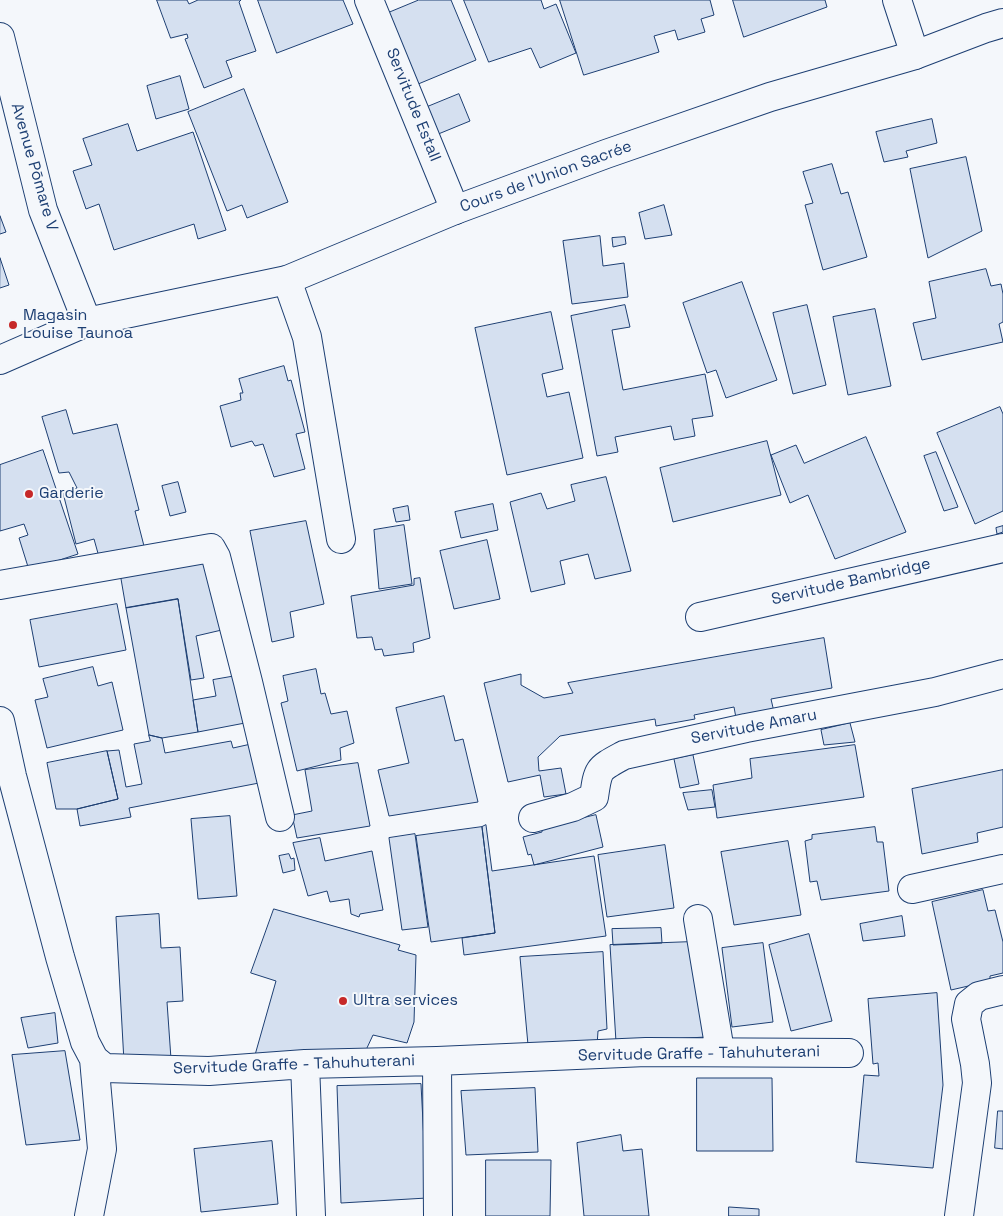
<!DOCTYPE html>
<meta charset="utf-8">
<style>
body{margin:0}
canvas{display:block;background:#f4f7fb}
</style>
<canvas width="1003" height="1216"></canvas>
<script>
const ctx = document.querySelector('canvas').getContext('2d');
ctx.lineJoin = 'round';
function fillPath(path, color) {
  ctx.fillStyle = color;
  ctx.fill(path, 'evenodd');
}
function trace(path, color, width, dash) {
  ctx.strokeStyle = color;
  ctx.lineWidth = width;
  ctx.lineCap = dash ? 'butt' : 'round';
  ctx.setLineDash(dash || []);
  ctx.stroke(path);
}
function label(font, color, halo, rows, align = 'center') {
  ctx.font = font + ' "Space Grotesk",sans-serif';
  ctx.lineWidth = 4;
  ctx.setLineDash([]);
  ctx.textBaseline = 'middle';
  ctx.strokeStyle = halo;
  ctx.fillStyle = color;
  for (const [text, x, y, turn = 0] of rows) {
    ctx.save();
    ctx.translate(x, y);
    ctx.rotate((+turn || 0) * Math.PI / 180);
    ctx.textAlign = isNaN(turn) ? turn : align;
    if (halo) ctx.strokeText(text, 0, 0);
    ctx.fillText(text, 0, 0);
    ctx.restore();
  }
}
const building = new Path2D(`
 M157 0H187L189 4 198 0H241L239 2 256 51 226 61 232 77 204 88 185 39 188 38 187 34 171 38Z
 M258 0H343L353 24 277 53Z
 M419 0H451L476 60 411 87 381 16Z
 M464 0H541L544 9 556 4 576 53 540 68 531 48 489 62Z
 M560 0H710L714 15 701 19 705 32 678 40 675 30 654 36 659 52 584 75Z
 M733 0H825L827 7 744 37Z
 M180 76 189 109 156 119 147 86Z
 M244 89 288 202 247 218 242 205 227 211 188 112Z
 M459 94 470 121 431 137 420 110Z
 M932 119 937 143 906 151 908 157 884 162 876 132Z
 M128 124 137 151 193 132 226 230 198 239 194 224 114 250 99 204 86 209 73 171 92 165 83 139Z
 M966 157 982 231 928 258 910 169Z
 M832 164 841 194 848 192 867 257 823 270 805 205 813 203 803 172Z
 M664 205 672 235 645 239 639 213Z
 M0 216 6 232 0 234Z
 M600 236 603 266 624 263 628 297 572 304 563 241Z
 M625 237 626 244 613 247 612 238Z
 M0 258 9 285 0 288Z
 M986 269 991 286 1001 284 1003 294V322L999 324 1003 342 922 360 913 323 936 318 929 282Z
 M742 282 777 380 726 398 716 370 707 373 683 303Z
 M625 305 630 327 612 330 623 390 705 374 713 416 692 419 695 436 674 440 671 426 615 437 618 452 597 456 571 316Z
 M807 305 826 385 793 394 773 313Z
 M875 309 891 386 848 395 833 317Z
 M551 312 563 369 542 374 547 397 569 392 583 458 507 475 475 328Z
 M284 366 288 381 291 380 305 432 296 434 305 469 274 477 263 444 255 446 252 441 231 447 220 406 241 400 240 393H243L239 379Z
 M1000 407 1003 414V511L975 524 937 433Z
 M66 410 73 434 117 424 139 510 135 511 144 546 99 557 94 539 76 544 63 493 77 488 69 472 59 473 42 417Z
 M866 437 906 532 835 559 808 495 790 503 771 455 796 445 804 463Z
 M767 441 781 495 673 522 660 468Z
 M43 450 78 554 29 570 19 538 28 535 24 524 0 531V465Z
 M936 452 958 507 944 511 924 456Z
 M606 477 631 571 595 579 588 554 560 561 565 584 531 592 510 502 541 493 547 509 575 501 571 485Z
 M178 482 186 512 170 516 162 486Z
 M493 504 498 530 461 538 455 512Z
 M408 506 410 520 396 522 393 509Z
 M306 521 324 604 290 612 294 637 272 642 250 531Z
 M404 525 412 584 379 589 374 530Z
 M1003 526V532L997 534 996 528Z
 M487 540 500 599 454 609 440 551Z
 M199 559 212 573 226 629 196 636 204 678 191 680 178 599 126 608 120 573Z
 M420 578 430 638 413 643 414 652 384 656 382 649 375 650 372 637 357 638 351 596 414 585V579Z
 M178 599 198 732 162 738 149 735 126 608Z
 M117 604 126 650 39 667 30 620Z
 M824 638 832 688 771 699 774 712 736 718 734 707 694 715 695 719 656 726 655 719 560 736 538 757 539 771 561 768 566 794 544 797 540 775 508 782 484 683 521 674V685L544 698 573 693 568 683Z
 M93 667 98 686 112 682 123 730 47 748 35 700 48 697 43 679Z
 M316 669 321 694 325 693 331 714 347 711 354 743 340 748 341 760 297 771 281 703 288 701 283 676Z
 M236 676 245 723 198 732 193 700 216 696 213 680Z
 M444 696 455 741 463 739 478 802 389 816 378 770 409 763 396 708Z
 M850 723 855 742 824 745 821 730Z
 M149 735 162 738 165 753 231 741 233 748 251 744 259 783 129 808 131 817 80 826 77 809 118 799 107 751 119 750 126 787 142 784 134 744 150 741Z
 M855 745 864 797 717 818 713 785 752 778 750 759Z
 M107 751 118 799 77 809H56L47 763Z
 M693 755 699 784 680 788 674 759Z
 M358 763 370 826 297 838 292 815 312 811 305 770Z
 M1003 770V827L977 833 978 842 922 854 912 789Z
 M712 790 715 807 688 810 683 793Z
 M596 815 603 847 534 865 531 854 528 855 523 837 542 832V828Z
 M230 816 237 896 198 899 191 819Z
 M486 825 492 871 594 856 606 936 464 955 462 938 495 933 482 827Z
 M482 827 495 933 431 942 416 836Z
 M875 827 877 842H883L889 891 821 900 817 881 810 882 805 841 812 839V835Z
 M415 834 428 927 402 930 389 838Z
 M320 838 325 861 372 851 383 910 360 914 359 917 351 914 349 899 330 902 327 891 308 896 293 843Z
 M788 841 801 915 734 925 721 852Z
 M665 845 674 908 607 917 598 855Z
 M289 854 291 859 294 858 295 870 283 873 279 856Z
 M983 890 988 911 995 910 1003 942V973L990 976V981L951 990 932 902Z
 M274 909 400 945 398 950 416 955 414 1022 407 1043 373 1035 366 1050 255 1055 276 981 251 973Z
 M159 914 161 948 180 947 183 1001 167 1002 171 1059 124 1062 116 917Z
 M902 916 905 936 863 941 860 924Z
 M661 928 662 943 613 945 612 929Z
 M809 934 832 1021 791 1031 769 945Z
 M691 942 706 1037 616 1042 610 945Z
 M763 943 773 1022 732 1027 722 948Z
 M603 952 607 1029 598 1031 597 1046 528 1045 520 957Z
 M937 993 943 1085 933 1168 856 1162 864 1075 879 1076 878 1063 873 1064 868 999Z
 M55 1013 58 1043 28 1048 21 1018Z
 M65 1051 80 1140 26 1145 12 1055Z
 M697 1078H772L773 1151H697Z
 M421 1084 427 1198 341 1203 337 1086Z
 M535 1088 538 1152 466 1155 461 1091Z
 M998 1111H1003V1149L995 1148Z
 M621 1135 623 1151 642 1149 649 1216H584L577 1143Z
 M272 1141 278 1204 201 1212 194 1149Z
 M486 1160H551L550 1216H486Z
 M729 1207 759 1209V1216H729Z`);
fillPath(building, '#d5e0f0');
trace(building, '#1d3f73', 1);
const minor = new Path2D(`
 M369 0 455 210
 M897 0 915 55
 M287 280 307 337 341 539
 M0 585 211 548 216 557 248 682 280 817
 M700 617 1003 548
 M0 721 12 776 60 957 85 1042 94 1059 105 1068 209 1071 305 1064 437 1061 646 1052 849 1053
 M533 818 573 807 594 797C598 768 598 769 624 755L746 728 935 692 1003 674
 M912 889 1003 869
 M698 919 720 1051
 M437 1061 438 1216
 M305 1064 311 1216
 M89 1216 102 1149 94 1059
 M959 1216 977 1083 975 1064 966 1019 969 1004 979 996 1003 990`);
const major = new Path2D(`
 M0 37 43 210 87 322
 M0 360 87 322 287 280 455 210 606 154 770 97 915 55 986 28 1003 23`);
trace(minor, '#1d3f73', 30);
trace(major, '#1d3f73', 30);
trace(minor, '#f4f7fb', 28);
trace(major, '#f4f7fb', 28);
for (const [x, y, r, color] of [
 [13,325,5,"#c62828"],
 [29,494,5,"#c62828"],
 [343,1001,5,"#c62828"]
]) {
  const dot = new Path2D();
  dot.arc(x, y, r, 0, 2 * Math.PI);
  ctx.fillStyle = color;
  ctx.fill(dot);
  trace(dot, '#f4f7fb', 2);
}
label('16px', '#1d3f73', '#f4f7fb', [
 ["Servitude Estall",413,105,68],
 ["Avenue Pōmare V",34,167,74],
 ["Cours de l'Union Sacrée",546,177,-20],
 ["Servitude Bambridge",851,582,-13],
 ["Servitude Amaru",754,727,-11],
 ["Servitude Graffe - Tahuhuterani",699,1054,-1],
 ["Servitude Graffe - Tahuhuterani",294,1065,-2]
]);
label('16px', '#1d3f73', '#f4f7fb', [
 ["Magasin",23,316],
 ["Louise Taunoa",23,334],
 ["Garderie",39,494],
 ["Ultra services",353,1001]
], 'left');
</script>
